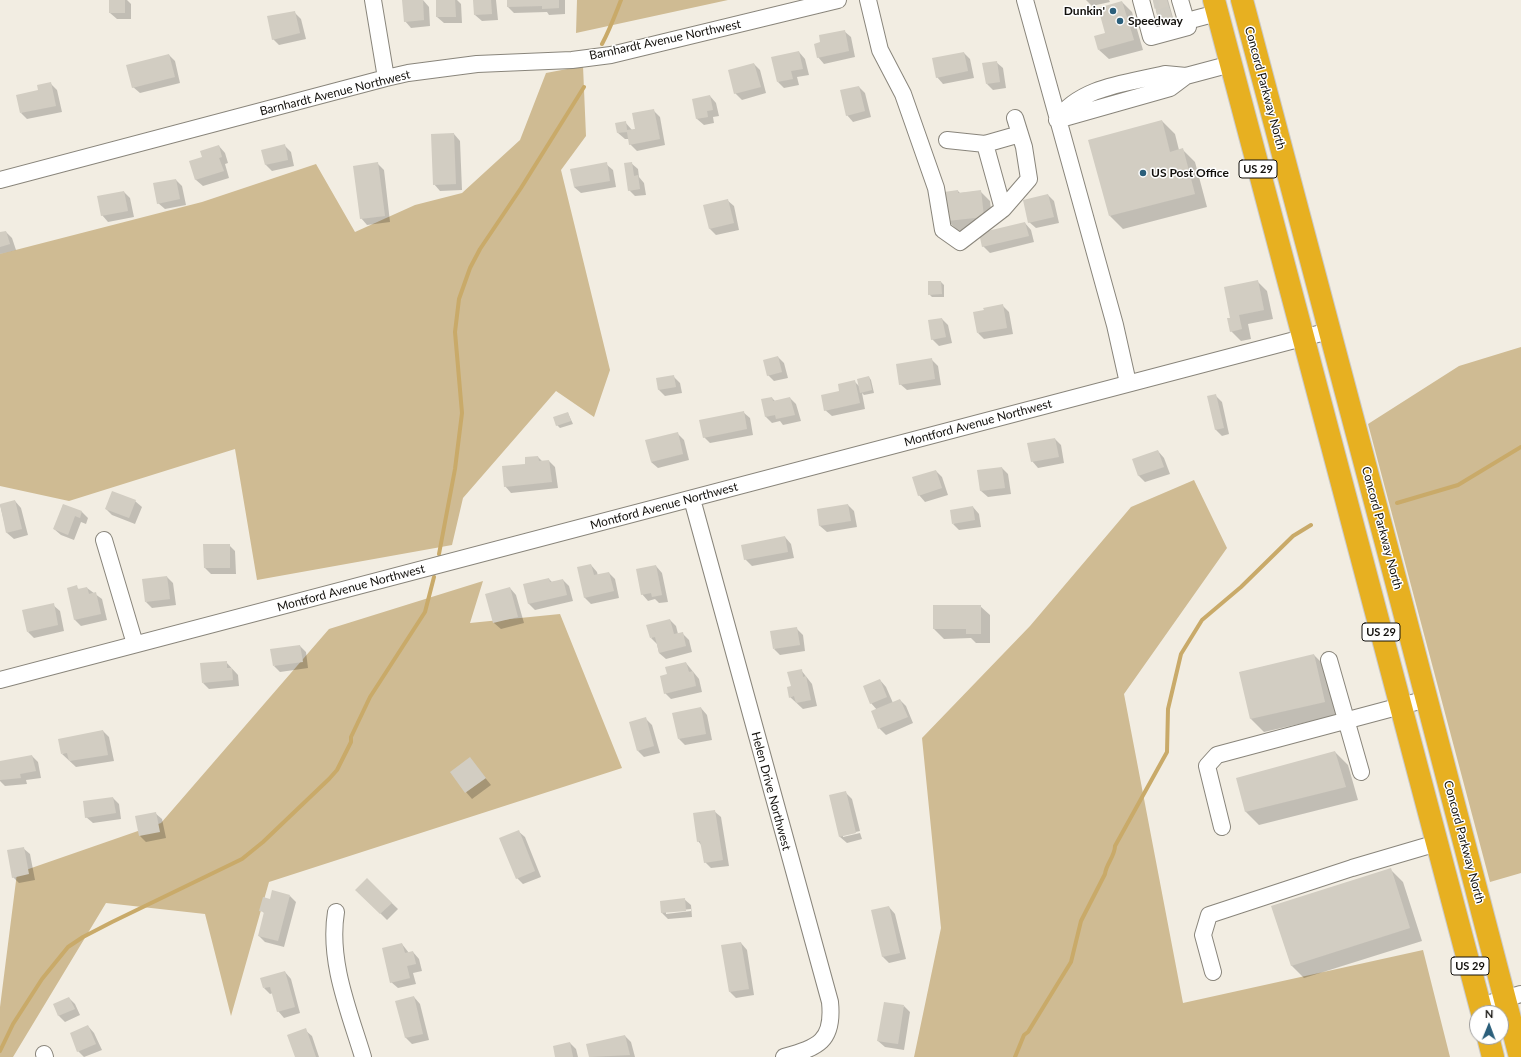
<!DOCTYPE html>
<style>
body{margin:0}
#map{position:relative;width:1521px;height:1057px;overflow:hidden;background:#f2ede2;font-family:Lato,sans-serif}
canvas{display:block}
.north{position:absolute;left:1469px;top:1005px;width:40px;height:40px;box-sizing:border-box;background:#fff;border:1px solid #a09f9e;border-radius:50%;rotate:1deg;font-size:11px;font-weight:700;line-height:16px;text-align:center;color:#12100c}
.north::after{content:'';display:block;margin:auto;width:14px;height:18px;background:#2b5f7b;clip-path:polygon(50% 0,100% 100%,50% 72%,0 100%)}
</style>
<div id="map">
<canvas width="1521" height="1057"></canvas>
<div class="north">N</div>
</div>
<script>
const ctx = document.querySelector('canvas').getContext('2d');
ctx.lineJoin = 'round';
function fillPath(path, color) {
  ctx.fillStyle = color;
  ctx.fill(path, 'evenodd');
}
function trace(path, color, width, dash) {
  ctx.strokeStyle = color;
  ctx.lineWidth = width;
  ctx.lineCap = dash ? 'butt' : 'round';
  ctx.setLineDash(dash || []);
  ctx.stroke(path);
}
function label(font, color, halo, rows, align = 'center') {
  ctx.font = font + ' Lato,sans-serif';
  ctx.lineWidth = 3;
  ctx.setLineDash([]);
  ctx.textBaseline = 'middle';
  ctx.strokeStyle = halo;
  ctx.fillStyle = color;
  for (const [text, x, y, turn = 0] of rows) {
    ctx.save();
    ctx.translate(x, y);
    ctx.rotate((+turn || 0) * Math.PI / 180);
    ctx.textAlign = isNaN(turn) ? turn : align;
    if (halo) ctx.strokeText(text, 0, 0);
    ctx.fillText(text, 0, 0);
    ctx.restore();
  }
}
fillPath(new Path2D(`
 M577 0H728L576 33Z
 M583 66 586 136 561 170 610 370 594 417 556 391 463 498 452 545 257 580 235 449 69 501 0 486V254L202 202 316 164 355 232 415 205 462 193 520 140 546 73Z
 M1521 347V873L1490 882 1368 424 1459 366Z
 M1194 480 1227 548 1124 694 1183 1003 1423 950 1450 1057H914L941 928 922 738 1030 626 1131 507Z
 M483 581 470 623 560 614 622 768 269 882 231 1016 205 914 106 903 13 1057H0V1007L17 873 161 823 329 629Z`), '#cfbb93');
fillPath(new Path2D(`
 M110 0H127L131 4V19H117L110 13Z
 M403 0H423L429 7 430 26 411 28 405 21Z
 M437 0H457L461 4 462 23H444L437 17Z
 M474 0H496L498 20 482 21 475 15Z
 M508 0H565V14L549 15 547 12 514 13 508 7Z
 M1086 0H1109L1110 2 1092 6Z
 M1154 0H1168L1177 32Z
 M1122 2 1132 12 1143 50 1109 59 1099 50Z
 M295 13 301 19 306 39 279 45 273 39Z
 M844 31 851 37 855 57 824 64 818 57Z
 M799 52 805 59 809 75 797 77 799 85 784 88 778 82Z
 M964 53 970 59 974 78 943 84 937 77Z
 M169 55 175 61 180 83 140 93 133 87Z
 M996 62 1003 68 1006 88 993 90 987 84Z
 M754 64 760 70 766 93 742 100 735 93Z
 M51 84 57 90 62 112 27 119 21 113 39 91Z
 M859 87 865 93 871 117 853 122 847 115Z
 M710 96 716 103 719 116 713 117 714 123 704 125 697 119 694 100Z
 M654 111 660 117 665 145 637 151 630 144 629 139H625L618 133 617 124 625 122 632 130 636 129Z
 M1162 121 1175 134 1179 150 1182 149 1195 162 1207 207 1123 229 1110 216Z
 M454 134 460 141 462 190 440 191 434 184Z
 M284 145 291 152 294 166 272 171 266 165 263 151Z
 M219 146 225 153 228 163 225 164 229 178 203 186 196 180 191 162 203 158Z
 M377 163 384 170 390 222 367 225 361 218Z
 M631 163 638 169 639 177 644 183 646 195 635 196 629 190Z
 M606 164 613 170 616 187 581 193 574 187Z
 M176 180 182 186 186 205 165 209 158 203Z
 M958 191 960 193 980 191 990 201 993 227 958 231 948 221Z
 M124 192 130 198 134 217 108 222 102 215Z
 M1048 195 1054 201 1059 223 1036 228 1029 222Z
 M727 200 734 206 739 230 716 235 710 229 704 206Z
 M1025 223 1031 230 1034 242 990 253 983 246Z
 M6 232 12 238 16 250 0 254V234Z
 M1257 281 1267 291 1273 319 1248 324 1251 339 1241 341 1231 331V319Z
 M941 282 944 285V297H932L929 294Z
 M1002 305 1009 312 1013 334 984 339 978 333Z
 M942 319 948 325 952 343 939 346 932 339Z
 M778 357 784 363 788 378 774 381 768 375Z
 M931 359 938 366 941 385 907 390 900 384Z
 M674 377 680 383 682 393 665 396 659 390 657 379Z
 M869 377 871 380 874 393 864 395 862 393 865 409 832 416 825 410 840 391 854 381 860 387Z
 M1215 395 1222 402 1229 434 1222 436 1216 430 1208 397Z
 M772 398 775 401 790 398 796 404 801 421 783 425 780 421 772 423 766 417 762 400Z
 M743 412 750 418 753 435 710 443 704 437Z
 M568 413 573 424 560 428 557 425Z
 M678 434 684 440 689 460 658 468 651 462Z
 M1055 439 1061 445 1064 463 1038 468 1032 461Z
 M1158 451 1164 458 1170 474 1145 482 1139 476 1133 460Z
 M538 457 543 462 549 461 555 467 558 488 511 493 505 486 526 465Z
 M1002 468 1008 474 1011 494 988 497 981 491 979 471Z
 M936 471 942 477 948 495 925 502 919 495Z
 M15 501 21 508 28 535 14 539 7 533 0 505Z
 M135 501 142 507 135 524 112 515 106 509Z
 M63 505 82 512 88 518 86 524 81 522 74 540 61 535 54 529Z
 M848 505 854 511 857 527 827 532 820 526 818 510Z
 M973 507 979 514 981 527 959 530 953 524Z
 M785 537 791 544 794 558 752 566 745 559Z
 M204 545H229L235 551 236 574H211L205 568Z
 M591 565 597 572 598 576 609 573 615 579 619 598 591 604 585 598 578 568Z
 M656 566 662 573 668 602 659 603 655 599 648 601 642 594Z
 M167 577 173 583 176 605 152 608 146 602Z
 M549 579 552 582 563 580 569 586 573 601 535 610 529 604 524 585Z
 M76 587 80 590 87 588 102 599 107 620 81 626 75 620Z
 M510 588 516 595 524 623 501 629 494 623 486 595Z
 M53 605 60 611 64 631 34 638 28 632Z
 M980 606 990 615V643H976L971 638 944 639 934 629Z
 M670 620 676 626 678 634 682 633 689 640 692 652 666 659 659 653 657 644 651 638Z
 M796 628 803 635 805 651 780 655 774 649Z
 M300 646 306 652 308 668 280 672 274 666Z
 M1314 655 1327 668 1338 715 1264 732 1251 719 1241 672Z
 M226 662 238 675 239 686 209 689 203 683Z
 M686 663 699 679 702 692 671 699 665 693 668 675Z
 M801 670 812 684 817 706 803 709 790 697 792 687Z
 M880 680 886 687 893 703 900 700 906 706 913 723 886 735 879 728 872 712 877 710 871 703Z
 M701 708 707 715 712 740 685 745 679 739Z
 M646 719 652 725 660 753 644 757 638 751Z
 M103 731 109 737 114 761 76 767 62 754Z
 M1335 752 1348 765 1358 800 1259 825 1246 812 1237 779Z
 M32 756 38 762 41 778 26 780 27 784 5 786 0 781V762Z
 M470 759 491 785 472 799 466 792Z
 M846 793 852 799 860 831 843 835V837L860 833 862 839 847 843 840 837 831 796Z
 M113 798 119 804 121 819 93 823 86 817Z
 M714 811 721 817 729 866 711 868 705 862 702 846 698 841Z
 M155 813 162 819 166 838 146 842 140 836Z
 M518 831 525 837 541 877 523 884 517 878Z
 M23 848 30 854 35 880 19 883 13 877Z
 M1390 869 1403 882 1422 941 1304 978 1291 965Z
 M367 879 398 909 387 920 357 890Z
 M290 896 296 902 284 947 265 942 259 936 265 914 261 910Z
 M684 899 691 905 692 917 668 919 662 913 661 902ZM691 909V911L666 914V912Z
 M889 907 895 914 906 959 889 963 883 957Z
 M741 943 747 950 754 995 736 998 730 992Z
 M402 944 409 953 413 952 419 959 422 971 413 973 416 984 398 988 391 982Z
 M285 972 291 979 300 1013 284 1018 278 1011 273 993 270 994 264 988Z
 M414 997 420 1004 429 1040 412 1044 406 1038 397 1002Z
 M69 998 75 1004 80 1015 65 1022 59 1016 54 1005Z
 M904 1006 910 1012 904 1050 885 1047 878 1041Z
 M88 1026 94 1033 102 1050 84 1057 78 1051Z
 M305 1030 312 1036 319 1057H296Z
 M625 1036 631 1042 635 1057H590L587 1045Z
 M570 1043 576 1049 578 1057H557Z`), '#0003');
trace(new Path2D(`
 M602 44C610 29 615 15 621 0
 M1397 503 1458 485 1521 447
 M439 554 455 469 462 413 455 332 459 299 470 268 480 249 521 188 584 87
 M0 1051 13 1024 42 979 68 947 83 937 112 922 242 859 263 842 329 779 337 770 351 742V737L370 697 425 612 434 577
 M1015 1057 1024 1035 1028 1032 1071 962 1081 921 1105 874C1106 864 1115 856 1115 846L1167 752 1168 709 1181 654 1202 620 1241 587 1293 536 1311 525`), '#c9aa69', 4);
fillPath(new Path2D(`
 M109 0H125V13H109Z
 M402 0H423L424 20 404 22Z
 M436 0H455L456 17H436Z
 M473 0H491L492 14 474 15Z
 M507 0H559V8L542 9V6L507 7Z
 M1153 0H1167L1175 29 1162 32Z
 M1122 1 1134 40 1098 50 1094 36 1105 33 1098 8Z
 M295 11 300 33 272 40 267 16Z
 M845 30 849 51 817 58 814 44 820 42 819 35Z
 M799 51 803 69 791 71 793 79 777 82 771 57Z
 M964 52 968 71 936 78 932 58Z
 M169 54 175 77 132 88 126 65Z
 M997 61 1000 82 986 84 982 63Z
 M754 63 761 87 734 94 728 70Z
 M51 82 56 106 20 113 16 95 38 90 37 85Z
 M859 86 865 111 846 116 840 90Z
 M710 95 713 110 707 111 708 117 696 119 692 99Z
 M654 109 660 139 629 145 627 132 617 133 615 123 626 121 627 130 635 129 632 113Z
 M1162 120 1170 152 1183 148 1195 194 1109 216 1088 140Z
 M454 133 456 184 433 185 431 134Z
 M285 144 288 160 265 165 261 150Z
 M219 145 222 157 219 158 224 171 195 180 189 161 202 157 200 151Z
 M378 162 385 216 360 219 353 166Z
 M607 162 610 181 574 187 570 169Z
 M632 162 634 176 638 175 640 189 628 191 624 163Z
 M176 179 180 199 157 204 153 183Z
 M958 190V193L981 190 984 217 947 221 944 192Z
 M124 191 128 211 101 216 97 196Z
 M1048 194 1054 217 1028 223 1023 200Z
 M728 199 734 223 709 229 703 205Z
 M1025 222 1029 236 982 247 979 233Z
 M6 231 10 244 0 247V232Z
 M1258 280 1264 310 1239 315 1242 329 1230 332 1227 318H1230L1224 287Z
 M928 281H941L942 294 928 295Z
 M1003 304 1007 328 977 333 973 312 984 310 983 308Z
 M942 318 946 337 931 340 928 320Z
 M778 356 782 372 767 376 763 360Z
 M932 358 935 379 899 385 896 364Z
 M674 375 676 387 658 390 656 378Z
 M869 376 872 390 860 393 857 379Z
 M855 380 860 403 824 411 821 395 839 391 838 384Z
 M1216 394 1224 428 1215 430 1207 396Z
 M772 397 773 401 790 397 795 415 776 419 775 415 765 417 761 399Z
 M744 411 747 429 703 438 699 420Z
 M568 412 571 421 556 426 553 417Z
 M678 432 683 454 651 462 645 440Z
 M1055 438 1059 457 1031 462 1027 443Z
 M1158 450 1164 467 1138 476 1132 459Z
 M538 456 539 461 549 460 552 482 504 487 502 466 525 464V457Z
 M1002 467 1005 488 980 491 977 470Z
 M936 470 942 488 918 496 912 477Z
 M112 491 136 500 129 518 105 509Z
 M15 500 22 529 6 533 0 504Z
 M63 504 82 511 80 518 75 516 68 535 53 529Z
 M848 504 851 521 819 526 817 509Z
 M973 506 975 520 952 524 950 510Z
 M785 536 788 552 744 560 741 545Z
 M203 544H230V568H204Z
 M591 564 594 575 609 572 614 591 584 598 577 567Z
 M656 565 662 595 652 597 651 593 641 595 636 569Z
 M167 576 170 599 145 602 142 579Z
 M549 578 550 582 563 579 567 595 528 604 523 584Z
 M77 585 78 589 87 587 89 594 96 592 101 614 74 620 67 588Z
 M510 587 518 617 493 623 485 594Z
 M54 603 58 625 27 632 22 610Z
 M933 605H981V634H966V629H933Z
 M670 619 674 634 683 632 686 646 659 653 655 637 650 638 646 625Z
 M797 627 800 645 773 649 770 631Z
 M300 645 303 662 273 666 270 649Z
 M1314 654 1325 702 1250 719 1239 672Z
 M227 661V668H232L233 680 202 683 200 663Z
 M686 662 689 672 693 671 696 686 664 694 660 676 667 674 665 667Z
 M802 669 803 677 806 676 811 700 796 703 794 696 789 698 787 687 791 686 787 672Z
 M880 679 887 697 870 704 863 686Z
 M900 699 908 717 878 729 871 711Z
 M701 707 706 734 678 739 672 713Z
 M646 717 654 746 637 751 629 722Z
 M103 730 108 755 69 761 67 753 61 754 58 739Z
 M1335 751 1346 787 1245 812 1236 778Z
 M32 755 36 771 20 774 21 778 0 780V761Z
 M470 757 486 778 465 793 450 772Z
 M846 791 856 833 839 837 829 795Z
 M113 797 116 813 85 818 83 801Z
 M715 810 723 860 704 863 700 841 697 842 693 813Z
 M156 812 160 832 139 836 135 816Z
 M519 830 535 871 516 879 499 838Z
 M24 847 29 874 12 878 7 850Z
 M1391 868 1410 928 1291 966 1271 906Z
 M367 878 392 903 380 914 355 890Z
 M272 890 290 895 278 941 258 936 264 912 259 911 263 897 270 899Z
 M685 898 686 911 661 913 660 901Z
 M889 906 900 953 882 957 871 910Z
 M741 942 749 989 729 992 721 945Z
 M402 943 405 953 413 951 416 964 407 966 410 978 390 983 382 948Z
 M285 971 295 1007 277 1012 270 987 263 988 260 978Z
 M414 996 423 1034 405 1038 395 1001Z
 M69 997 75 1009 58 1016 53 1004Z
 M884 1002 904 1005 898 1044 877 1041Z
 M88 1025 96 1044 77 1052 70 1033Z
 M306 1028 316 1057H295L287 1035Z
 M625 1035 630 1055 589 1057 586 1044Z
 M570 1042 573 1057H555L553 1046Z`), '#d2cdc2');
trace(new Path2D(`
 M1153 1 1158 0
 M1158 18 1171 14`), '#d0ccc2', 16, [16, 8]);
const minor = new Path2D(`
 M373 0 386 78
 M868 0 880 50 903 94 936 188 943 230 960 242 1003 209 985 144 1020 134
 M1025 0 1115 325 1128 383
 M1141 0 1151 37 1188 27 1180 0
 M1187 21 1217 13
 M1165 74 1186 76 1170 88 1057 120C1080 86 1129 83 1165 74Z
 M1186 76 1231 64
 M947 140 985 144
 M0 180 386 78 408 73 477 64 572 60 611 55 838 0
 M1003 209 1029 179 1024 147 1015 118
 M692 499 830 1002C834 1042 818 1047 784 1057
 M104 540 135 644
 M1329 660 1361 772
 M0 680 1329 331
 M1222 827 1207 766 1217 755 1427 699
 M336 912C328 961 349 1011 363 1057
 M1213 972 1203 935 1209 915 1352 868 1437 843
 M1480 1006 1521 994
 M44 1054 45 1057`);
const highway = new Path2D(`
 M1214 0 1482 1013
 M1242 0 1393 570 1520 1057
 M1488 1037 1493 1057`);
trace(minor, '#89857b', 18);
trace(highway, '#cbcaca', 24);
trace(minor, '#fff', 16);
trace(highway, '#e7b021', 22);
for (const [x, y, r, color] of [
 [1113,11,4,"#2b5f7b"],
 [1120,21,4,"#2b5f7b"],
 [1143,173,4,"#2b5f7b"]
]) {
  const dot = new Path2D();
  dot.arc(x, y, r, 0, 2 * Math.PI);
  ctx.fillStyle = color;
  ctx.fill(dot);
  trace(dot, '#fff', 1.5);
}
for (const [x, y, w] of [
 [1258,169,38],
 [1381,632,38],
 [1470,966,38]
]) {
  const box = new Path2D();
  box.roundRect(x - w / 2, y - 9, w, 18, 3);
  ctx.fillStyle = '#fff';
  ctx.fill(box);
  trace(box, '#12100c', 1);
}
label('bold 11px', '#12100c', null, [
 ["US 29",1258,169],
 ["US 29",1381,632],
 ["US 29",1470,966]
]);
label('bold 12px', '#12100c', '#fff', [
 ["Dunkin'",1105,11,"right"],
 ["Speedway",1128,21],
 ["US Post Office",1151,173]
], 'left');
label('12px', '#12100c', '#fff', [
 ["Barnhardt Avenue Northwest",665,40,-12],
 ["Concord Parkway North",1265,88,75],
 ["Barnhardt Avenue Northwest",335,93,-14],
 ["Montford Avenue Northwest",978,423,-15],
 ["Montford Avenue Northwest",664,506,-15],
 ["Concord Parkway North",1382,528,75],
 ["Montford Avenue Northwest",351,588,-15],
 ["Helen Drive Northwest",771,791,75],
 ["Concord Parkway North",1464,842,75]
]);
</script>
